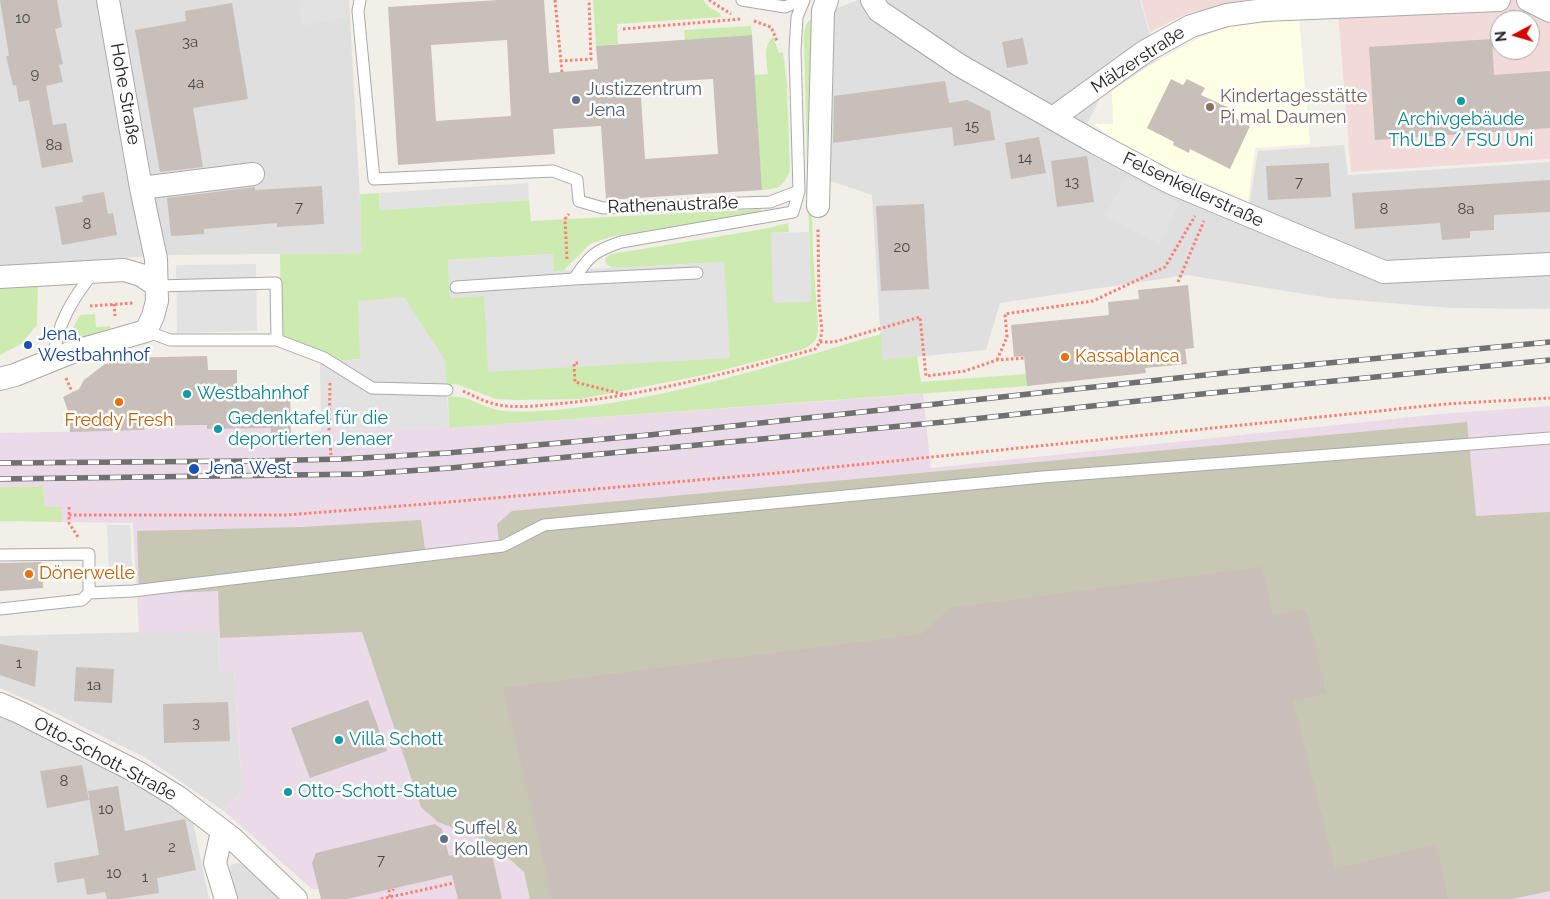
<!DOCTYPE html>
<meta charset="utf-8">
<style>
body{margin:0}
#map{position:relative;width:1550px;height:899px;overflow:hidden;background:#f2efe9;font-family:Raleway,sans-serif}
canvas{display:block}
.north{position:absolute;left:1490px;top:10px;width:50px;height:50px;box-sizing:border-box;background:#fff;border:1px solid #a7a7a7;border-radius:50%;rotate:264deg;font-size:14px;font-weight:700;line-height:20px;text-align:center;color:#222}
.north::after{content:'';display:block;margin:auto;width:18px;height:22px;background:#d40000;clip-path:polygon(50% 0,100% 100%,50% 72%,0 100%)}
</style>
<div id="map">
<canvas width="1550" height="899"></canvas>
<div class="north">N</div>
</div>
<script>
const ctx = document.querySelector('canvas').getContext('2d');
ctx.lineJoin = 'round';
function fillPath(path, color) {
  ctx.fillStyle = color;
  ctx.fill(path, 'evenodd');
}
function trace(path, color, width, dash) {
  ctx.strokeStyle = color;
  ctx.lineWidth = width;
  ctx.lineCap = dash ? 'butt' : 'round';
  ctx.setLineDash(dash || []);
  ctx.stroke(path);
}
function label(font, color, halo, rows, align = 'center') {
  ctx.font = font + ' Raleway,sans-serif';
  ctx.lineWidth = 5;
  ctx.setLineDash([]);
  ctx.textBaseline = 'middle';
  ctx.strokeStyle = halo;
  ctx.fillStyle = color;
  for (const [text, x, y, turn = 0] of rows) {
    ctx.save();
    ctx.translate(x, y);
    ctx.rotate((+turn || 0) * Math.PI / 180);
    ctx.textAlign = isNaN(turn) ? turn : align;
    if (halo) ctx.strokeText(text, 0, 0);
    ctx.fillText(text, 0, 0);
    ctx.restore();
  }
}
fillPath(new Path2D(`
 M0 0H349L363 253 163 255 0 268Z
 M858 0H1140L1157 60 1101 96 1087 124 1162 167 1249 206 1258 151 1344 145 1348 175 1550 162V309L1451 308 1329 298 1187 275 1000 303 986 350 882 360 872 195 825 179 827 12Z
 M218 630 219 671H234L242 791 224 811 146 758 43 707 0 688V636Z
 M0 715 99 762 169 803 193 822 209 899H0Z
 M238 863 243 864 281 899H234L229 870 231 865Z`), '#e0dfdf');
fillPath(new Path2D(`
 M1141 0H1246L1188 13 1150 32Z
 M1337 0H1550V159L1351 172ZM1500 20H1530V50H1500Z`), '#f2dad9');
fillPath(new Path2D(`
 M923 394 931 468 1440 414 1550 406V899H324L319 889H312L224 811 242 791 234 671 219 672 218 631 139 633 133 523 62 522 61 507 45 506 43 486 0 487V433L144 430V426L207 425V429H237L271 425 272 436H291L321 430 449 428Z`), '#ebdbe8');
fillPath(new Path2D(`
 M1299 19 1310 144 1255 148 1248 201 1170 168 1108 135 1094 124H1113L1112 91 1149 66 1197 39 1223 28 1251 20Z`), '#ffffe5');
fillPath(new Path2D(`
 M1467 422 1476 516 1550 512V891L1512 899H530L524 872 492 843 438 822 421 807 362 632 220 638 218 591 139 594 137 531 301 527 421 520 425 549 499 542 497 524 512 511Z`), '#c7c7b4');
fillPath(new Path2D(`
 M593 0H703L710 8 720 13 721 17 617 24 618 44 596 46Z
 M816 16 811 168 813 253 818 327C818 339 815 343 804 349L704 375 581 399 517 400 496 399 456 384 447 385 360 359 339 361 332 355 281 336 280 254 362 253 360 194 379 193 380 210 529 200 531 221 761 209V213L610 237 590 244 563 271 554 272 553 254 448 260 450 298 724 262 613 268 606 264 605 258 611 254 764 229 788 223 789 232 771 233 811 302 804 47C804 34 802 22 816 16Z
 M751 26 752 35 685 40 684 30Z
 M773 37 779 53 783 52 787 85 790 171C783 187 778 189 762 190L754 75 768 74C767 61 762 46 773 37Z
 M38 280 37 325 21 344 0 355V281Z
 M95 314 96 327 110 326 111 328 74 341 72 330 80 315Z
 M881 334 882 360 917 356 921 382 1026 374 1027 386 449 428 448 397C467 394 479 406 498 410 511 413 541 411 555 410 666 400 775 365 881 334Z
 M43 486 45 506 61 507 62 522 0 521V487Z`), '#cdebb0');
fillPath(new Path2D(`
 M297 0H347L348 17 303 26Z
 M1126 176 1180 203 1160 244 1105 216Z
 M528 183 529 200 380 210 379 193Z
 M809 232 811 302 773 303 771 233Z
 M553 254 554 271 724 262 730 358 488 372 484 296 450 298 448 260Z
 M256 264 257 331 177 333 176 265Z
 M404 297 445 360 449 428 321 430 320 363 360 359 358 301Z
 M107 525H130L132 568 109 569Z`), '#e2e2e2');
fillPath(new Path2D(`
 M0 0H57L62 27 55 29 63 64 59 65 63 82 46 86 53 125 66 123 73 162 42 168 29 100 19 102 16 85 13 86 6 56H9Z
 M499 0H544L549 73 598 69 596 46 752 35 762 190 606 200 601 126 553 129 555 154 398 165 388 7ZM507 40 511 116 436 121 431 45ZM713 79 718 154 645 159 640 83Z
 M232 3 248 99 193 108 203 167 160 172 135 30 186 21 185 11Z
 M1023 38 1028 64 1007 68 1002 42Z
 M1492 39 1494 75 1550 71V128L1375 140 1369 47Z
 M1171 79 1183 85 1187 79 1205 88 1201 95 1232 109 1229 115 1250 126 1230 169 1190 149 1189 153 1173 145 1174 142 1147 128Z
 M945 81 949 103 967 100 990 111 995 140 954 146 952 127 833 143 834 96Z
 M1039 137 1046 173 1011 179 1005 143Z
 M1087 156 1094 202 1057 207 1051 161Z
 M1329 163 1331 197 1268 200 1266 166Z
 M1550 180V212L1494 215V230L1470 231V238L1442 240 1440 223 1355 229 1352 193Z
 M322 186 324 224 277 227V223L204 229V234L171 236 167 198 255 187V190Z
 M104 192 108 214 113 213 117 235 62 245 55 207 83 202 82 196Z
 M924 204 929 289 881 291 876 206Z
 M1188 285 1194 348 1185 349 1187 364 1145 368 1146 373 1027 386 1024 356 1014 357 1011 325 1109 315 1108 302 1139 299 1138 290Z
 M207 356 208 370H237V390L290 389 291 436H271V428L207 429V425L144 426V430L70 432 68 411 63 397 79 389 84 380 105 364 115 362 122 358Z
 M42 562 43 588 0 591V563Z
 M1262 567 1273 615 1306 609 1326 693 1293 701 1335 869 1436 844 1448 899H552L503 688 921 634 950 608Z
 M0 644 38 651 35 687 0 675Z
 M76 667 114 669 112 703 74 701Z
 M368 700 387 751 310 778 291 728Z
 M228 702 230 741 164 743 163 704Z
 M82 765 89 800 47 808 40 771Z
 M118 786 125 831 185 819 196 870 157 878 159 893 119 899H107L105 892 87 895 84 878 57 883 54 863 99 855 88 791Z
 M435 824 442 829 449 856 490 846 502 899H458L452 875 347 899H321L312 863 316 853Z`), '#c7bfb8');
const lane = new Path2D(`
 M360 0 358 11 374 179 553 171 577 180 579 201 603 208 770 202 799 191 795 51 797 17 804 0
 M742 0 785 7 802 0
 M574 279 697 273
 M157 286 276 283 277 340
 M456 287 574 279C589 256 594 251 621 242L793 212 799 191
 M146 331 170 340H277L324 358 372 388 447 390
 M54 358C56 325 73 298 93 273
 M0 555 89 554V593
 M0 609 82 600 89 593 133 591 503 546 544 525 1043 477 1550 438`);
const street = new Path2D(`
 M872 0 879 11 959 65 1096 143 1169 182 1384 272 1550 264
 M1528 0 1550 11
 M1053 118 1144 52 1191 26 1227 15 1264 10 1499 0
 M141 188 253 174
 M818 206 823 11 827 0
 M0 277 124 270 141 275 157 286
 M0 379 15 375 72 352 146 331 153 316 157 301 156 259 141 188 108 0
 M0 704 21 713 139 773 178 797 232 838 296 899
 M222 831 215 863 226 899`);
trace(lane, '#a9a9a9', 13);
trace(street, '#a9a9a9', 24);
trace(new Path2D(`
 M555 0 562 72
 M709 0 731 14
 M754 21 771 27 777 41
 M623 29 741 19
 M560 61 591 59 589 0
 M567 259 565 219 569 214
 M1178 282 1204 221
 M114 304 115 316
 M90 306 134 303
 M820 342H834L920 317 926 376 965 371 997 360 1025 358
 M997 360 1007 337 1005 314 1093 301 1165 267 1195 216
 M578 363H574L575 382 626 395
 M66 378 72 392
 M330 383 329 430 331 455
 M463 391C472 395 481 400 491 403 514 410 543 405 566 403 651 394 733 372 815 349L820 342 822 330 819 303 818 228
 M249 444 330 442
 M69 507V523L78 537
 M69 515H287L426 504 777 473 1446 404 1550 398
 M390 897 389 891 393 890V889
 M381 899 454 883`), '#fa8072', 3, [2.5, 2.5]);
trace(lane, '#fff', 11);
trace(street, '#fff', 22);
const rail = new Path2D(`
 M0 463 253 461 343 459 447 453 649 435 1233 372 1550 342
 M0 479 363 474 450 468 955 421 1211 393 1550 360`);
trace(rail, '#707070', 5.5);
trace(rail, '#fff', 4, [11]);
for (const [x, y, r, color] of [
 [576,100,5,"#5c6f8a"],
 [1461,101,5,"#0f9aa8"],
 [1210,107,5,"#8d6e63"],
 [28,345,5,"#1a4fb4"],
 [1065,357,5,"#e8710a"],
 [187,394,5,"#0f9aa8"],
 [119,402,5,"#e8710a"],
 [218,429,5,"#0f9aa8"],
 [194,469,6,"#1a4fb4"],
 [29,574,5,"#e8710a"],
 [339,740,5,"#0f9aa8"],
 [288,792,5,"#0f9aa8"],
 [444,839,5,"#5c6f8a"]
]) {
  const dot = new Path2D();
  dot.arc(x, y, r, 0, 2 * Math.PI);
  ctx.fillStyle = color;
  ctx.fill(dot);
  trace(dot, '#fff', 2);
}
label('15px', '#4b4948', null, [
 ["10",23,18],
 ["3a",190,42],
 ["9",35,74],
 ["4a",196,83],
 ["15",972,126],
 ["8a",54,145],
 ["14",1025,158],
 ["13",1072,182],
 ["7",1299,182],
 ["7",299,207],
 ["8",1384,209],
 ["8a",1466,209],
 ["8",87,224],
 ["20",902,247],
 ["1",19,663],
 ["1a",94,685],
 ["3",196,723],
 ["8",64,781],
 ["10",106,809],
 ["2",172,847],
 ["7",381,860],
 ["10",114,873],
 ["1",145,877]
]);
label('18px', '#222', '#fff', [
 ["Mälzerstraße",1138,60,-33],
 ["Hohe Straße",125,94,80],
 ["Felsenkellerstraße",1193,190,25],
 ["Rathenaustraße",673,205,-2],
 ["Otto-Schott-Straße",105,759,28]
]);
label('18px', '#4e5e75', '#fff', [
 ["Justizzentrum",586,90],
 ["Jena",586,111],
 ["Suffel &",454,829],
 ["Kollegen",454,850]
], 'left');
label('18px', '#785e54', '#fff', [
 ["Kindertagesstätte",1220,97],
 ["Pi mal Daumen",1220,118]
], 'left');
label('18px', '#0d838f', '#fff', [
 ["Archivgebäude",1461,120,"center"],
 ["ThULB / FSU Uni",1461,141,"center"],
 ["Westbahnhof",197,394],
 ["Gedenktafel für die",228,419],
 ["deportierten Jenaer",228,440],
 ["Villa Schott",349,740],
 ["Otto-Schott-Statue",298,792]
], 'left');
label('18px', '#164399', '#fff', [
 ["Jena,",38,335],
 ["Westbahnhof",38,356],
 ["Jena West",205,469]
], 'left');
label('18px', '#c56008', '#fff', [
 ["Kassablanca",1075,357],
 ["Freddy Fresh",119,421,"center"],
 ["Dönerwelle",39,574]
], 'left');
</script>
